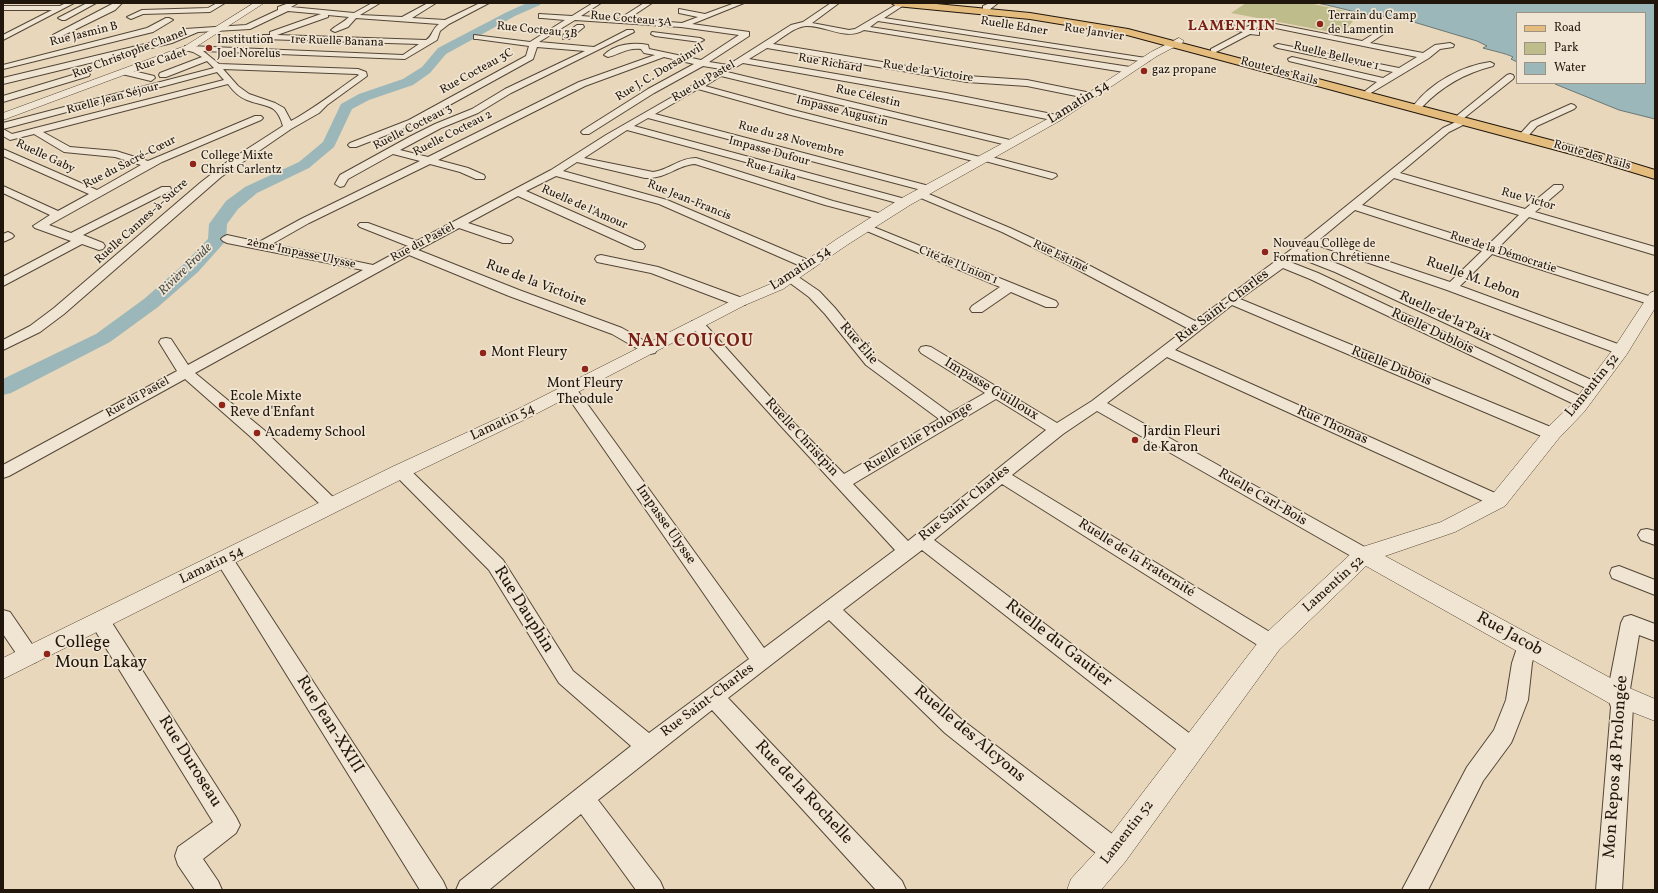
<!DOCTYPE html>
<meta charset="utf-8">
<style>
body{margin:0}
#map{position:relative;width:1658px;height:893px;overflow:hidden;background:#e8d7ba;font-family:Vollkorn,serif}
canvas{display:block}
.frame{position:absolute;inset:0;border:4px solid #21160c;pointer-events:none}
.legend{position:absolute;left:1516px;top:12px;width:130px;height:72px;box-sizing:border-box;background:#f0e5d2;border:1px solid #9d9283;margin:0;padding:5px 7px;list-style:none;font-size:12px;color:#21160c}
.legend li{display:flex;align-items:center;gap:8px;height:20px}
.legend b{width:20px;border:1px solid #9d9283}
</style>
<div id="map">
<canvas width="1658" height="893"></canvas>
<div class="frame"></div>
<ul class="legend">
<li><b style="height:5px;background:#e4bc7d"></b>Road</li>
<li><b style="height:11px;background:#bebc8a"></b>Park</li>
<li><b style="height:11px;background:#9bb7ba"></b>Water</li>
</ul>
</div>
<script>
const ctx = document.querySelector('canvas').getContext('2d');
ctx.lineJoin = 'round';
function fillPath(path, color) {
  ctx.fillStyle = color;
  ctx.fill(path, 'evenodd');
}
function trace(path, color, width, dash) {
  ctx.strokeStyle = color;
  ctx.lineWidth = width;
  ctx.lineCap = dash ? 'butt' : 'round';
  ctx.setLineDash(dash || []);
  ctx.stroke(path);
}
function label(font, color, halo, rows, align = 'center') {
  ctx.font = font + ' Vollkorn,serif';
  ctx.lineWidth = 3.5;
  ctx.setLineDash([]);
  ctx.textBaseline = 'middle';
  ctx.strokeStyle = halo;
  ctx.fillStyle = color;
  for (const [text, x, y, turn = 0] of rows) {
    ctx.save();
    ctx.translate(x, y);
    ctx.rotate((+turn || 0) * Math.PI / 180);
    ctx.textAlign = isNaN(turn) ? turn : align;
    if (halo) ctx.strokeText(text, 0, 0);
    ctx.fillText(text, 0, 0);
    ctx.restore();
  }
}
fillPath(new Path2D(`
 M1246 3H1309L1359 14 1342 34 1231 13Z`), '#bebc8a');
const water = new Path2D(`
 M1317 3H1655V119L1619 110 1555 84V83H1645V13H1517V62L1511 59 1513 57C1505 53 1493 51 1483 48L1487 46 1477 41 1397 17C1370 18 1344 8 1317 3Z`);
fillPath(water, '#9bb7ba');
trace(water, '#6a7774', 1);
fillPath(new Path2D(`
 M527 3H541L540 5 515 16 446 54 430 73 413 85 369 100 352 109 334 147 309 168 257 193 238 209 227 224 226 240 223 244 198 272 158 307 110 342 11 393 3 395V379L96 334 144 299 184 264 208 239 209 224 226 201 245 187 299 162 323 142 341 104 359 94 403 79 422 67 438 48 507 12Z`), '#9bb7ba');
const minor = new Path2D(`
 M66 3H74L3 40V35L52 10H3V6H60Z
 M87 3H96L65 20H62L58 18Z
 M114 3H122L115 10 60 37H54L53 35Z
 M217 3H225L210 12 143 14 131 19 127 17 142 10 208 8Z
 M289 3H298L291 7 354 13 372 3H380L360 15 402 17 428 3H436L412 18 445 20 480 3H489L449 24 440 31 437 40 405 59 203 51 219 64 358 69 366 72 367 76 327 105 319 113 291 129 221 177 64 314 40 332 3 350V340L30 326 54 308 200 183 227 162 283 126C276 102 267 108 247 100 239 97 233 91 228 84L43 132 70 147 116 151 148 161 255 116H261L263 118 261 120 162 162 49 225 71 233 162 187H170L171 189 170 191 83 235 103 243 105 246 103 249 99 250 82 244 3 286V277L71 241 35 228 33 226 50 215 3 193V186L58 211 89 194 3 156V149L97 190 141 165 115 157 64 152 34 134 10 140 3 136V129L12 134 224 80 217 72 3 129V123L214 68 207 61 166 77H160L159 75 160 73 202 57 193 52 185 50V46H188L403 55 419 44 263 39V35H270V32L321 14 288 11 250 29 198 32 172 43 3 84V78L166 39 183 33 181 31 185 29 246 25 278 10V7ZM328 15 349 17C344 22 337 25 331 30L335 32 348 27 356 18 439 24C431 30 433 36 426 40L277 35 328 17ZM223 69 357 74 359 75C336 91 315 108 291 121L284 108 275 103 249 94 238 86Z
 M593 3H601L581 16 619 19 644 3H652L628 19 682 23 698 17 679 13V9L705 14 735 3H744L692 24 749 32V36L709 62 728 65 791 25 803 22 831 3H839L812 23 849 30 855 29 899 3H905L904 5 884 18 1146 58 1150 60 1146 62 878 21 870 27 1130 67 1134 70 1130 73 864 30C846 41 825 25 806 26 794 27 782 38 773 44L967 76 1027 80 1091 93 1095 96 1091 99 1027 86 967 82 767 48 749 59 946 93 1057 115 1062 118 1057 121 946 99 743 63 727 72 1014 141 1016 143 1011 146 721 76 705 86 793 110 980 157 984 155 988 156 1056 174 1057 176 1052 179 985 161 981 163 787 114 698 89 655 114 933 187 934 189 929 192 648 118 634 126 909 200 911 202 909 204H901L627 130 584 158 653 172C669 170 679 158 696 158L833 201 886 215 888 217 886 219 882 220 825 205 695 164C677 165 667 179 645 178L577 162 563 171 667 200 813 262 815 265 813 268H805L659 204 556 176 526 191 643 243 645 246 643 249H635L518 196 468 223 511 237 513 240 511 243H503L459 228 418 250 519 290 622 328 655 347 657 350 655 353 650 354 645 353 612 334 509 296 409 255 195 373 264 430 338 502 341 506 338 510 332 512 326 510 252 438 185 379 9 476 3 478V465L177 371 159 342 161 339 166 338 171 339 188 365 363 270 227 243 223 241 221 239 223 237 227 235 259 242 301 219 420 161 393 154 348 179 344 186 340 187 335 184 340 175 411 136 435 124 472 109 505 89 585 51 537 47 533 59 415 124 356 147H350L348 145 350 143 409 120 526 56 529 46 477 39H474V35L530 42 565 20 542 18H539V14L572 16ZM575 20 681 27 739 35 701 60 649 49 648 45C633 42 615 44 604 55L608 57C620 54 628 47 641 49L644 53 655 55 579 82 428 157 400 150 441 128 478 113 511 93 634 32 633 30H627L594 47 539 42ZM664 57 694 64 648 89 583 130 581 132 583 134H589L654 93 703 66 721 69 606 135 551 170 417 241 368 223H360L358 225 360 227 408 246 373 265 272 244 309 223 430 164 460 172 476 179H484L485 177 484 175 468 168 438 160 585 86Z
 M990 3H998L989 10H983V6Z
 M166 18H169L173 20 153 32 3 69V65L147 28Z
 M1213 21 1244 28 1260 21 1362 41 1385 27H1388V31L1370 43 1423 53 1435 45 1450 43 1454 45 1453 47 1440 49 1429 58 1369 94 1366 93 1365 91 1377 82 1289 61 1288 59 1292 57 1383 78 1393 72 1278 48 1274 46 1278 44 1399 68 1417 57 1261 25 1253 30 1259 31V35L1250 34 1214 53H1211V49L1243 32 1213 25Z
 M577 25H583L584 27 569 39H563V35Z
 M652 32 700 38 704 40 700 42 655 36 651 34Z
 M1490 62 1494 64 1493 66C1465 73 1442 86 1422 107L1419 108 1414 105C1432 82 1462 66 1490 62Z
 M125 69 154 76 155 78 151 81 122 74 121 72Z
 M86 71 90 74 89 76 3 102V96Z
 M1510 74 1513 75 1514 77 1513 79 1464 118 1469 121 1467 123 1449 132 1400 173 1525 209 1554 185H1562L1563 187 1562 189 1535 212 1655 247V255L1529 217 1498 248 1655 298V304L1652 305 1492 254 1460 286 1626 347 1628 350 1626 353 1621 354 1616 353 1447 290 1314 244 1305 251 1343 266 1598 383 1600 386 1598 389 1593 390 1588 389 1335 272 1297 257 1290 262 1318 273 1586 399 1589 402 1586 405 1581 407 1576 405 1310 279 1283 268 1240 299 1558 430 1560 434 1558 438 1552 439 1546 438 1232 305 1175 350 1504 497 1507 501 1504 505 1498 507 1492 505 1167 357 1107 403 1370 550 1373 555 1370 560 1364 562 1358 560 1097 411 1063 434 1012 475 1278 637 1281 643 1278 649 1271 651 1264 649 1002 484 934 540 1201 742 1204 749 1201 756 1193 759 1185 756 922 550 843 610 961 719 1124 843 1127 852 1124 861 1115 864 1106 861 945 733 829 620 728 698 902 881 906 890H876L712 710 598 800 660 881 664 890H636L581 814 489 890H456L460 881 631 746 559 683 489 570 395 475 393 471 395 467 401 465 407 467 503 560 573 671 649 733 749 659 563 390 565 387 570 385 575 387 764 648 895 550 780 425 692 327 690 324 692 321H702L790 419 844 474 939 419 866 365 825 314 809 297 786 280 784 277 786 274H794L819 291 835 308 876 359 950 413 985 393 921 353 919 350 921 347 926 346 931 347 1057 423 1092 401 1187 328 1069 265 1002 232 916 196 915 194 916 192H924L1010 228 1077 259 1195 321 1308 237 1443 128 1462 119 1457 116 1459 114 1507 75ZM1394 178 1519 215 1488 245 1362 205ZM1355 210 1482 251 1450 282 1320 239ZM996 399 1046 430 908 541 853 484Z
 M1571 104 1574 105 1576 107 1574 109 1537 126 1529 135 1526 136 1521 133 1531 122Z
 M866 224 1056 301 1058 304 1056 307H1046L1011 292 982 312H972L970 309 972 306 1000 287 862 229 860 227 862 225Z
 M8 232 12 234 14 236 12 238 3 242V234Z
 M601 255 658 267 745 299 747 302 745 305H735L651 273 597 262 595 259 597 256Z
 M1647 529 1655 531V545L1641 540 1638 535 1641 530Z
 M224 552 230 554 443 881 447 890H420L218 564 215 559 218 554Z
 M1619 566 1655 580V595L1612 578 1610 573 1612 568Z
 M3 610 10 612 36 650 39 656 36 662 29 664 22 662 3 634Z
 M100 613 107 615 236 817 240 825 236 833 203 859 218 881 222 890H195L178 865 175 856 178 847 213 822 93 627 90 621 93 615Z
 M1631 615 1655 624V641L1639 635 1629 695 1633 707 1622 890H1596L1611 707 1607 695 1621 623 1624 617Z
 M1527 637 1534 639 1537 645 1532 663 1528 700 1514 736 1511 743 1483 781 1428 890H1402L1467 767 1494 730 1506 700 1512 663 1520 639Z`);
const tertiary = new Path2D(`
 M254 3H264L191 50 3 120V113L185 46Z
 M1179 38 1184 41 1182 43 1157 56 1061 120 910 205 847 245 783 289 745 305 530 417 408 476 3 679V658L394 466 518 409 735 299 773 283 837 239 900 199 1053 116 1151 52Z
 M1655 291V308L1627 354 1584 412 1559 438 1505 506 1455 532 1385 556 1627 687 1655 699V721L1609 703 1366 566 1279 650 1125 862 1101 890H1067L1071 879 1105 842 1263 636 1356 549 1441 522 1491 496 1545 430 1572 404 1614 348 1650 293Z`);
const primary = new Path2D(`
 M891 3H926L1030 13 1128 29 1596 152 1655 170V179L1586 158 1127 35 1030 19 896 6Z`);
trace(minor, '#534638', 2);
trace(tertiary, '#534638', 1);
trace(primary, '#21160c', 2);
fillPath(minor, '#f0e5d2');
fillPath(tertiary, '#f0e5d2');
fillPath(primary, '#e4bc7d');
for (const [x, y, r, color] of [
 [1320,24,4,"#8f2418"],
 [209,48,4,"#8f2418"],
 [1144,71,4,"#8f2418"],
 [193,164,4,"#8f2418"],
 [1265,252,4,"#8f2418"],
 [483,353,4,"#8f2418"],
 [585,369,4,"#8f2418"],
 [222,405,4,"#8f2418"],
 [257,433,4,"#8f2418"],
 [1135,440,4,"#8f2418"],
 [47,654,4,"#8f2418"]
]) {
  const dot = new Path2D();
  dot.arc(x, y, r, 0, 2 * Math.PI);
  ctx.fillStyle = color;
  ctx.fill(dot);
  trace(dot, '#f0e5d2', 1.5);
}
label('12px', '#21160c', '#f0e5d2', [
 ["Terrain du Camp",1328,17],
 ["de Lamentin",1328,31],
 ["Institution",217,41],
 ["Joel Norelus",217,55],
 ["gaz propane",1152,71],
 ["College Mixte",201,157],
 ["Christ Carlentz",201,171],
 ["Nouveau Collège de",1273,245],
 ["Formation Chrétienne",1273,259]
], 'left');
label('12px', '#21160c', '#f0e5d2', [
 ["Rue Cocteau 3A",631,20,5],
 ["Ruelle Edner",1014,27,9],
 ["Rue Cocteau 3B",537,31,6],
 ["Rue Janvier",1094,33,9],
 ["Rue Jasmin B",84,35,-14],
 ["1re Ruelle Banana",337,42,2],
 ["Rue Christophe Chanel",130,54,-21],
 ["Ruelle Bellevue 1",1336,57,14],
 ["Rue Cadet",161,61,-18],
 ["Rue Richard",830,64,10],
 ["Rue Cocteau 3C",477,72,-29],
 ["Rue de la Victoire",928,72,9],
 ["Route des Rails",1279,72,15],
 ["Rue J. C. Dorsainvil",660,73,-31],
 ["Rue du Pastel",704,82,-30],
 ["Rue Célestin",868,97,13],
 ["Ruelle Jean Séjour",113,99,-15],
 ["Impasse Augustin",842,112,14],
 ["Ruelle Cocteau 3",413,128,-27],
 ["Ruelle Cocteau 2",453,134,-27],
 ["Rue du 28 Novembre",791,140,15],
 ["Impasse Dufour",769,152,15],
 ["Route des Rails",1592,156,16],
 ["Ruelle Gaby",45,157,25],
 ["Rue du Sacré-Cœur",130,163,-27],
 ["Rue Laika",771,171,17],
 ["Rue Victor",1528,200,16],
 ["Rue Jean-Francis",689,201,22],
 ["Ruelle de l'Amour",584,208,24],
 ["Ruelle Cannes-à-Sucre",142,222,-42],
 ["Rue du Pastel",423,243,-28],
 ["Rue de la Démocratie",1503,253,18],
 ["2ème Impasse Ulysse",301,254,12],
 ["Rue Estimé",1060,257,26],
 ["Cité de l'Union 1",958,266,22],
 ["Rue du Pastel",138,398,-29]
]);
label('italic 13px', '#4c4e49', '#f0e5d2', [
 ["Rivière Froide",186,270,-44]
]);
label('14px', '#21160c', '#f0e5d2', [
 ["Lamatin 54",1079,103,-32],
 ["Lamatin 54",801,269,-33],
 ["Ruelle M. Lebon",1473,279,20],
 ["Rue de la Victoire",536,284,21],
 ["Rue Saint-Charles",1223,307,-37],
 ["Ruelle de la Paix",1445,317,25],
 ["Ruelle Dublois",1432,332,25],
 ["Rue Élie",858,344,49],
 ["Ruelle Dubois",1391,367,22],
 ["Lamentin 52",1593,386,-51],
 ["Impasse Guilloux",991,390,31],
 ["Lamatin 54",503,423,-25],
 ["Rue Thomas",1332,426,24],
 ["Ruelle Christpin",801,438,47],
 ["Ruelle Elie Prolonge",919,438,-31],
 ["Ruelle Carl-Bois",1262,498,30],
 ["Rue Saint-Charles",965,504,-39],
 ["Impasse Ulysse",665,525,55],
 ["Ruelle de la Fraternité",1136,559,32],
 ["Lamatin 54",212,566,-26],
 ["Lamentin 52",1334,585,-42],
 ["Rue Saint-Charles",708,701,-37],
 ["Lamentin 52",1128,833,-52]
]);
label('14px', '#21160c', '#f0e5d2', [
 ["Mont Fleury",491,353],
 ["Mont Fleury",585,384,"center"],
 ["Theodule",585,400,"center"],
 ["Ecole Mixte",230,397],
 ["Reve d'Enfant",230,413],
 ["Jardin Fleuri",1143,432],
 ["de Karon",1143,448],
 ["Academy School",265,433]
], 'left');
ctx.letterSpacing = '1px';
label('bold 15px', '#7a1f14', '#f0e5d2', [
 ["LAMENTIN",1232,27]
]);
ctx.letterSpacing = '0px';
label('17px', '#21160c', '#f0e5d2', [
 ["Rue Dauphin",523,610,58],
 ["Rue Jacob",1509,635,29],
 ["Ruelle du Gautier",1058,644,38],
 ["Rue Jean-XXIII",329,725,58],
 ["Ruelle des Alcyons",969,735,40],
 ["Rue Duroseau",189,762,58],
 ["Mon Repos 48 Prolongée",1617,767,-86],
 ["Rue de la Rochelle",803,793,47]
]);
label('17px', '#21160c', '#f0e5d2', [
 ["College",55,644],
 ["Moun Lakay",55,664]
], 'left');
ctx.letterSpacing = '1px';
label('bold 18px', '#7a1f14', '#f0e5d2', [
 ["NAN COUCOU",691,343]
]);
ctx.letterSpacing = '0px';
</script>
